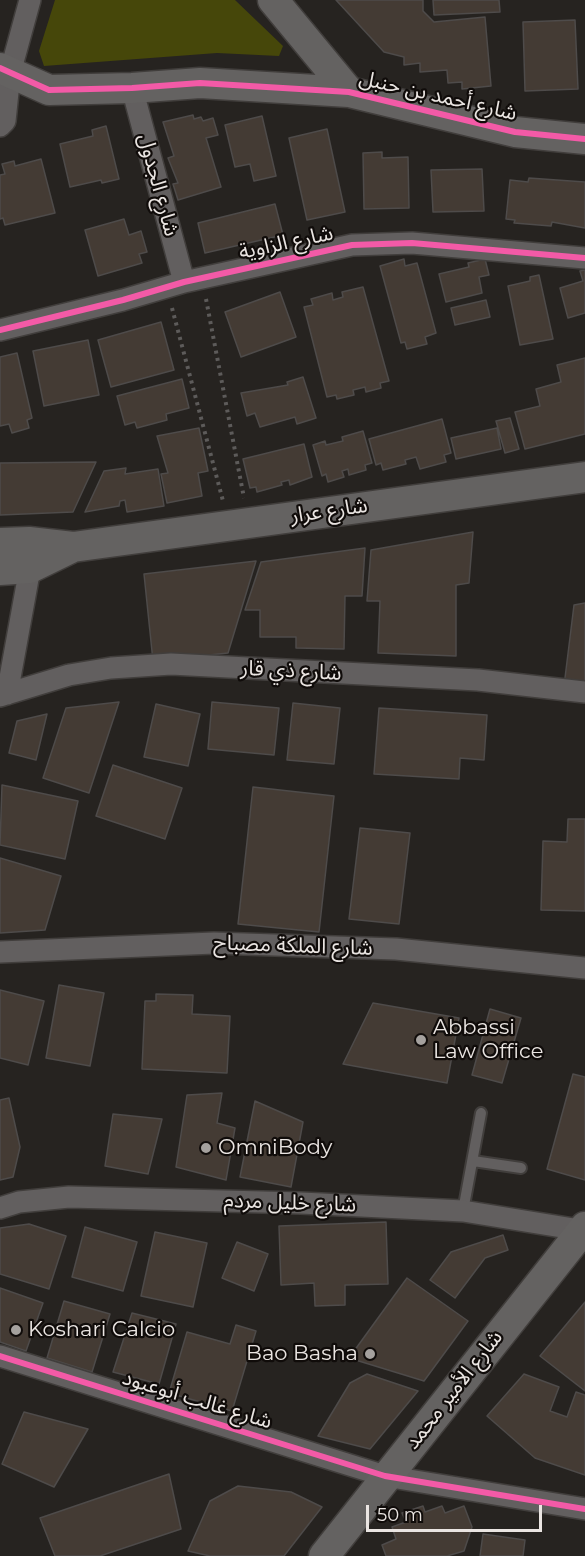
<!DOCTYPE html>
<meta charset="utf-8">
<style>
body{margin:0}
#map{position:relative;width:585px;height:1556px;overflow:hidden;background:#262320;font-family:Montserrat,sans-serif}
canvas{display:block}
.scale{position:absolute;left:366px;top:1505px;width:176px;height:27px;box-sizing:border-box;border:3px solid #eae5e2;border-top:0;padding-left:8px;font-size:18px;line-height:21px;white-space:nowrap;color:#eae5e2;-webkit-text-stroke:4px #100c0a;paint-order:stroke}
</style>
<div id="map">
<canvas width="585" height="1556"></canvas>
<div class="scale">50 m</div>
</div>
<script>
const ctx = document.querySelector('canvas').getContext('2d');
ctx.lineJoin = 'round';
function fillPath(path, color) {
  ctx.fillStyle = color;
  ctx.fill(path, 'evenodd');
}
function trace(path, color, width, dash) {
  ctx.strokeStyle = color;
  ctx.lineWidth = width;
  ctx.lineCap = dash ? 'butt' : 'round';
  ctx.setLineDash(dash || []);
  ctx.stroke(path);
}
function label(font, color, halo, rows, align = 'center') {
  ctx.font = font + ' Montserrat,"Noto Sans Arabic",sans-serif';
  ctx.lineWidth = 4.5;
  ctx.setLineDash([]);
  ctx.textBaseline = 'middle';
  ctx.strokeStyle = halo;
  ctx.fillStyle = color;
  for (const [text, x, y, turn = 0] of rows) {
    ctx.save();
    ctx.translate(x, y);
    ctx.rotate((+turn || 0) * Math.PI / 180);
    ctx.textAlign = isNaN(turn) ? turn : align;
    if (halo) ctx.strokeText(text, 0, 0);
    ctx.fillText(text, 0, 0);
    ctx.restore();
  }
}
fillPath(new Path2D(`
 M55 0H235L283 46 279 56 217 53 44 66 39 51Z`), '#46470a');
const building = new Path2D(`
 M336 0H423V11L434 22 485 17 491 86 462 89V82L448 83 447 70 420 72V63L404 65V57L384 52Z
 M433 0H499L500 12 434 15Z
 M575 20 578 89 525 91 523 22Z
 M193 115 194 119 201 117 203 121 213 118 218 135 206 138 221 187 178 200 173 184 178 183 168 158 174 156 163 122Z
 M262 116 276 176 254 181 250 164 235 167 225 125Z
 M106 126 119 179 102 183 101 180 70 187 60 144 93 136 92 130Z
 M327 129 345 212 307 220 289 138Z
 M382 152V158L408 157 409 208 364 209 363 153Z
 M41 159 55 213 5 225 3 218 0 219V175L5 174 2 164 14 161 15 166Z
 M482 169 484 211 433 212 431 170Z
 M529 178 585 182V228L552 222 551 226 514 223 515 220 506 219 510 180 528 182Z
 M275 204 283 235 205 253 198 223Z
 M124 219 129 235 141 231 147 252 139 254 142 263 98 276 85 230Z
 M404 259 405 266 417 263 436 333 425 337 427 344 407 349 405 342 401 343 380 266Z
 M485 259 489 275 479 277 482 293 446 302 439 274 469 267 468 263Z
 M585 270V313L568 318 560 288 583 281 580 271Z
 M539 275 553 339 520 345 508 286 530 281V277Z
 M363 287 389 381 380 383 381 388 366 392 365 387 353 390 354 395 337 399 336 395 327 397 304 307 313 305 311 299 332 293 333 300 343 297 342 292Z
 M280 292 296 337 241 357 225 312Z
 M486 300 490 317 455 325 451 308Z
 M161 322 174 370 111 387 98 340Z
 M88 340 99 395 44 406 33 351Z
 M17 353 32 418 27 420 29 428 12 433 9 424 0 426V357Z
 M585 358V434L525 449 515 412 540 406 536 389 561 382 557 365Z
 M303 377 316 418 297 424 295 417 260 427 255 413 247 416 241 393 288 385 287 382Z
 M182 379 189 408 166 414 167 420 137 428 135 422 125 425 117 396Z
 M510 418 519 449 505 453 496 421Z
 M442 419 451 453 444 455 446 462 420 469 416 457 405 460 406 464 383 470 381 463 376 465 369 439Z
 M199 428 208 471 198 473 202 496 167 503 161 474 168 473 157 436Z
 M497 428 501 449 456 459 451 438Z
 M363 431 372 463 365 465 366 470 349 475 348 469 342 471 344 477 328 482 326 474 322 476 313 445 325 441 326 445 343 441 342 437Z
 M304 444 312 477 290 485 289 480 281 482 282 485 257 492 256 487 250 488 243 459Z
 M96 462 73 512 0 515V463Z
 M126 468 125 474 158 469 164 506 127 512 125 500 120 501 119 506 85 512 104 471Z
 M473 532 469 583 456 585V656L378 653 380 601H367L371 550Z
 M365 548 362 596H345L344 649 296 648V637H260V610H245L261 562Z
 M256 561 228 653 153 661 144 574Z
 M585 603V688L564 686 574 605Z
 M119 702 89 793 43 778 66 708Z
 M212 702 279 708 274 755 208 749Z
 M293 703 340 708 334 764 287 760Z
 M156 704 200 714 188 766 144 757Z
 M379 708 487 715 484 760 460 758 459 779 374 774Z
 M47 714 36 760 9 753 17 721Z
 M113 765 182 788 165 839 96 816Z
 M2 785 78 801 65 859 0 845Z
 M253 787 334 796 319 932 238 924Z
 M568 819H585V911L541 910 543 841 567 842Z
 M360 828 410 833 399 924 349 919Z
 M0 858 61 876 45 930 0 933Z
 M59 985 104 993 90 1066 46 1058Z
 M0 990 44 1001 28 1065 0 1058Z
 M156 994 193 995 192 1014 230 1016 227 1073 142 1069 145 1001H156Z
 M373 1003 459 1018 447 1083 343 1064Z
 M490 1009 521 1018 502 1083 472 1075Z
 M573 1074 585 1077V1180L547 1169Z
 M222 1093 217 1123 235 1128 226 1180 176 1167 187 1095Z
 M9 1098 20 1147 13 1177 0 1180V1100Z
 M255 1101 303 1122 291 1187 240 1177Z
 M113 1114 162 1119 148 1174 105 1166Z
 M386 1222 388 1284 345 1285V1305L315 1306 314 1283 281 1285 279 1226Z
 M29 1224 66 1236 49 1289 0 1274V1228Z
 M85 1227 137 1242 123 1291 72 1277Z
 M155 1232 207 1243 193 1307 141 1296Z
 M503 1235 508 1250 485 1258 455 1298 430 1280 451 1252Z
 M237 1242 268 1254 254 1291 222 1278Z
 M407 1278 468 1321 424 1381 349 1358Z
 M0 1288 43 1303 26 1351 0 1342Z
 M64 1301 110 1314 92 1372 47 1358Z
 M585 1302V1391L540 1356Z
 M132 1313 176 1324 159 1384 113 1372Z
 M236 1325 256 1331 232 1411 169 1393 187 1332 230 1344Z
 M367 1374 418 1391 370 1449 318 1436 350 1383Z
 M524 1374 559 1387 550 1411 567 1417 576 1392 585 1395V1475L535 1458 487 1416Z
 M24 1412 88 1429 54 1487 2 1464Z
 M169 1474 181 1529 100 1556H55L40 1518Z
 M238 1486 291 1492 322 1507 284 1556H210L188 1551 210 1501Z
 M423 1506 425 1512 442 1506 445 1513 464 1506 472 1527 464 1551 447 1556H386L382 1545 396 1539 392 1527 406 1522 402 1513Z
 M483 1534 525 1540 523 1556H480Z`);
fillPath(building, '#443b34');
trace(building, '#4e4b4a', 1.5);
const lane = new Path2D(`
 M473 1161 521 1168
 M463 1211 481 1113`);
const street = new Path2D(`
 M132 88 184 282
 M0 126 5 121 10 73 30 0
 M0 330 123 300 184 282 352 245 412 243 585 258
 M7 694 30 568 29 554
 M0 696 69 675 111 668 171 664 478 680 585 692
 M0 952 214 943 396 949 585 968
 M0 1208 19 1202 69 1197 301 1203 463 1211 580 1230
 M0 1356 385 1476 585 1509`);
const secondary = new Path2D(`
 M273 0 349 92
 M0 68 49 90 132 88 200 83 349 92 515 132 585 139
 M0 543 29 542 73 547 585 477
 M0 570 30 568 73 547
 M324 1556 585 1227`);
trace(lane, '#413e3c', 14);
trace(street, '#413e3c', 24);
trace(secondary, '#413e3c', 33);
trace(new Path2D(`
 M206 299 244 498
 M172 308 223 501`), '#5d5b5a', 4, [3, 4.5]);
trace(lane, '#625f5f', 10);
trace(street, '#625f5f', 21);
trace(secondary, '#646261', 30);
trace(new Path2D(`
 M0 68 49 90 132 88 200 83 349 92 515 132 585 139
 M0 330 123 300 184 282 352 245 412 243 585 258
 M0 1356 385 1476 585 1509`), '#f35aa7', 6);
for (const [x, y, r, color] of [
 [421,1040,6,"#a5a19e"],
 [206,1148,6,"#a5a19e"],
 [16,1330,6,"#a5a19e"],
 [370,1354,6,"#a5a19e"]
]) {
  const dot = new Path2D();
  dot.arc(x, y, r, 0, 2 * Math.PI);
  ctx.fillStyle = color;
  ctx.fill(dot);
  trace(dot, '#100c0a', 2);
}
label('21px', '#eae5e2', '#100c0a', [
 ["شارع أحمد بن حنبل",438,96,13],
 ["شارع الجدول",158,185,75],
 ["شارع الزاوية",286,243,-12],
 ["شارع عرار",329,511,-8],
 ["شارع ذي قار",291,671,3],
 ["شارع الملكة مصباح",293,946,2],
 ["شارع خليل مردم",290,1203,2],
 ["شارع الأمير محمد",454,1390,-52],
 ["شارع غالب أبوعبود",197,1400,17]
]);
label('21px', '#eae5e2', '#100c0a', [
 ["Abbassi",433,1028],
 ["Law Office",433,1052],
 ["OmniBody",218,1148],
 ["Koshari Calcio",28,1330],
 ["Bao Basha",358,1354,"right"]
], 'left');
</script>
